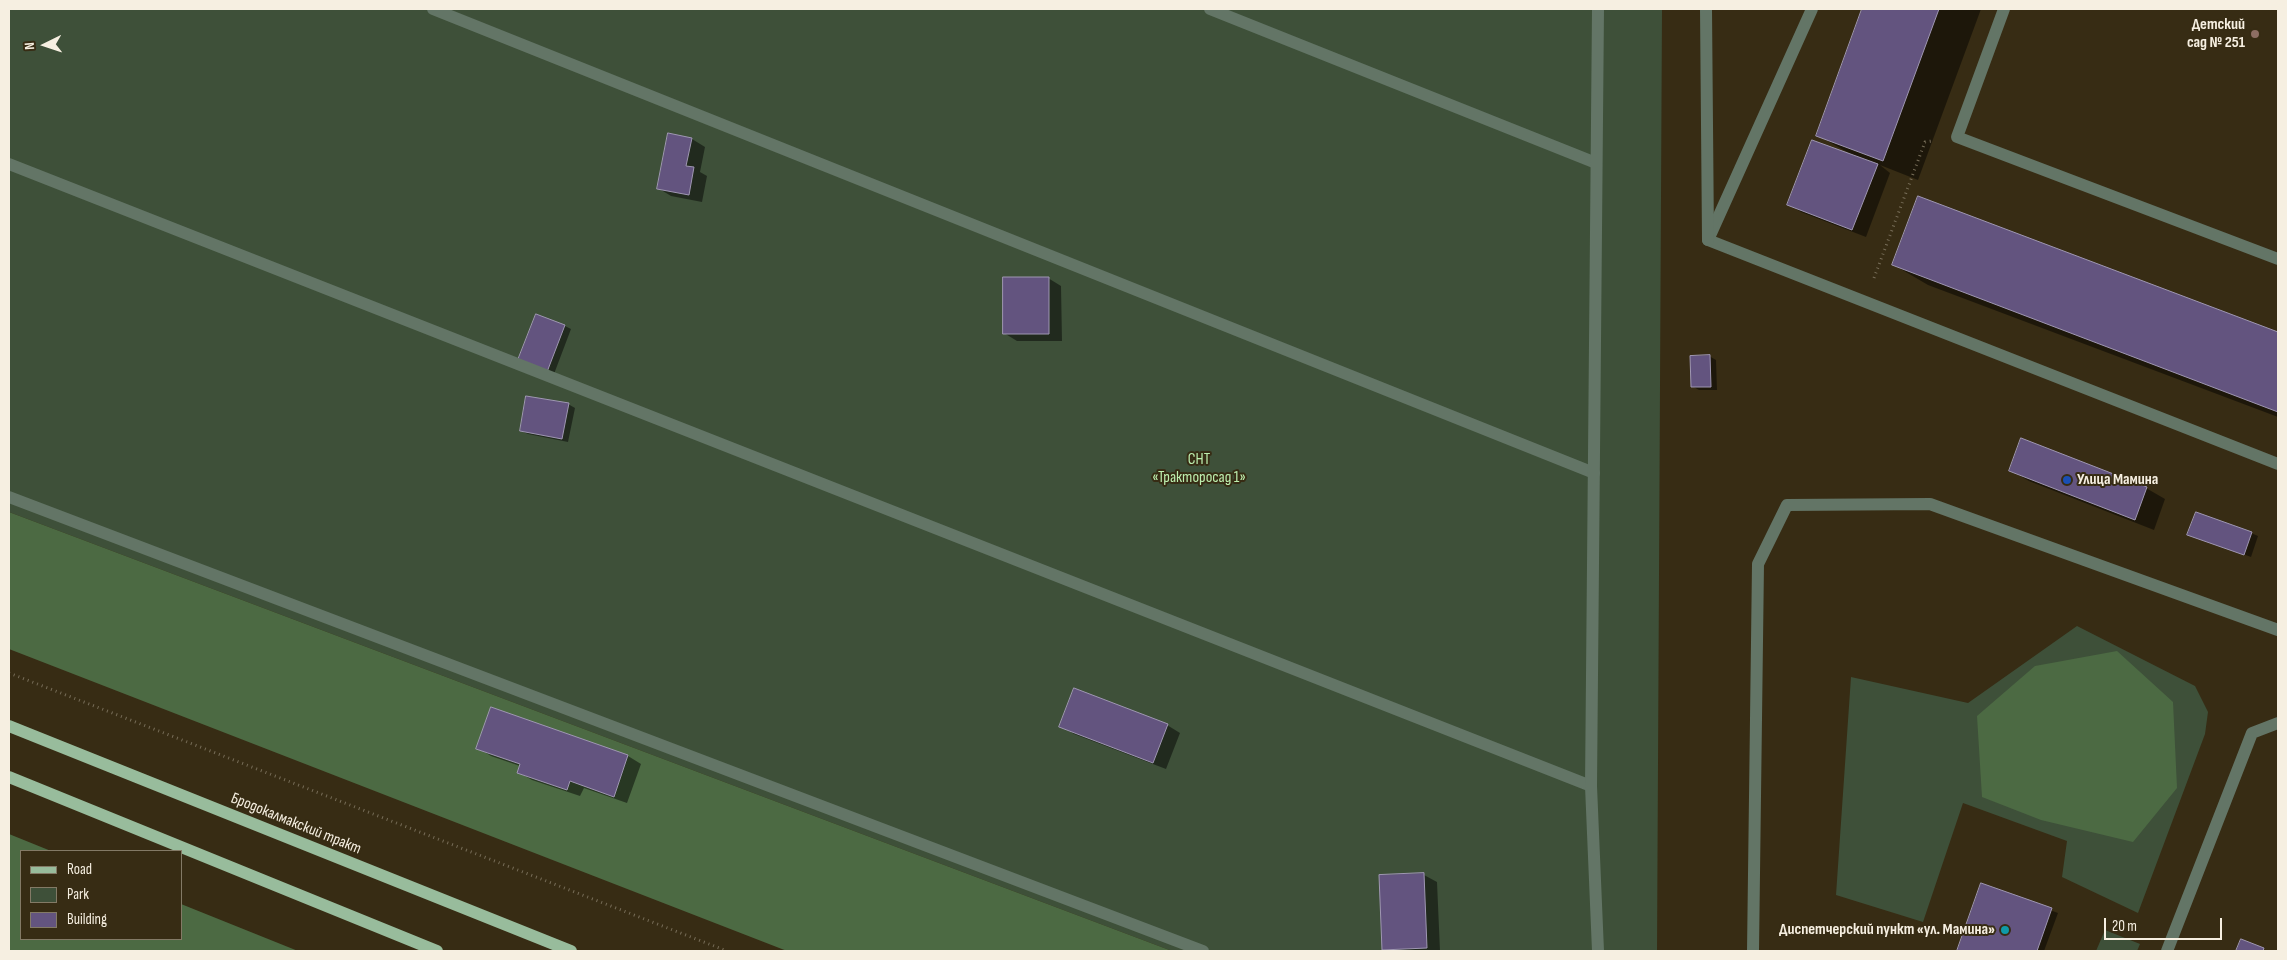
<!DOCTYPE html>
<meta charset="utf-8">
<style>
body{margin:0}
#map{position:relative;width:2287px;height:960px;overflow:hidden;background:#372c14;font-family:"Sofia Sans Condensed",sans-serif}
canvas{display:block}
.frame{position:absolute;inset:0;border:10px solid #f6efe1;pointer-events:none}
.legend{position:absolute;left:20px;top:850px;width:162px;height:90px;box-sizing:border-box;background:#372c14;border:1px solid #837a66;margin:0;padding:6px 9px;list-style:none;font-size:15px;color:#f6efe1}
.legend li{display:flex;align-items:center;gap:10px;height:25px}
.legend b{width:25px;border:1px solid #837a66}
.north{position:absolute;left:20px;top:20px;width:50px;height:50px;-webkit-text-stroke:4px #372c14;paint-order:stroke;rotate:266deg;font-size:14px;font-weight:700;line-height:20px;text-align:center;color:#f6efe1}
.north::after{content:'';display:block;margin:auto;width:18px;height:22px;background:#f6efe1;clip-path:polygon(50% 0,100% 100%,50% 72%,0 100%)}
.scale{position:absolute;left:2104px;top:918px;width:118px;height:22px;box-sizing:border-box;border:2px solid #f6efe1;border-top:0;padding-left:6px;font-size:15px;line-height:18px;white-space:nowrap;color:#f6efe1;-webkit-text-stroke:4px #372c14;paint-order:stroke}
</style>
<div id="map">
<canvas width="2287" height="960"></canvas>
<div class="frame"></div>
<ul class="legend">
<li><b style="height:6px;background:#98bc9c"></b>Road</li>
<li><b style="height:14px;background:#3e5039"></b>Park</li>
<li><b style="height:14px;background:#63547f"></b>Building</li>
</ul>
<div class="north">N</div>
<div class="scale">20 m</div>
</div>
<script>
const ctx = document.querySelector('canvas').getContext('2d');
ctx.lineJoin = 'round';
function fillPath(path, color) {
  ctx.fillStyle = color;
  ctx.fill(path, 'evenodd');
}
function trace(path, color, width, dash) {
  ctx.strokeStyle = color;
  ctx.lineWidth = width;
  ctx.lineCap = dash ? 'butt' : 'round';
  ctx.setLineDash(dash || []);
  ctx.stroke(path);
}
function label(font, color, halo, rows, align = 'center') {
  ctx.font = font + ' "Sofia Sans Condensed",sans-serif';
  ctx.lineWidth = 4;
  ctx.setLineDash([]);
  ctx.textBaseline = 'middle';
  ctx.strokeStyle = halo;
  ctx.fillStyle = color;
  for (const [text, x, y, turn = 0] of rows) {
    ctx.save();
    ctx.translate(x, y);
    ctx.rotate((+turn || 0) * Math.PI / 180);
    ctx.textAlign = isNaN(turn) ? turn : align;
    if (halo) ctx.strokeText(text, 0, 0);
    ctx.fillText(text, 0, 0);
    ctx.restore();
  }
}
fillPath(new Path2D(`
 M9 9H1662L1657 951H1172L9 512Z
 M2077 626 2195 686 2208 712 2205 734 2138 913 2062 877 2067 841 1963 803 1923 922 1836 895 1851 677 1968 703Z
 M2105 930 2140 944 2137 951H2096Z`), '#3e5039');
fillPath(new Path2D(`
 M9 512 1172 951H787L9 649Z
 M2117 651 2173 702 2177 788 2133 842 2041 820 1982 797 1977 716 2035 666Z
 M9 834 51 851H21V939H181V904L298 951H9Z`), '#4c6a43');
fillPath(new Path2D(`
 M1864 9H1981L1918 180 1880 165 1890 173 1866 237 1801 212 1788 204 1849 153 1817 135Z
 M669 134 692 139 705 147 700 172 707 176 702 202 671 196 658 188Z
 M1919 197 2278 333V417L1928 285 1894 265Z
 M1048 278 1061 286 1062 341H1017L1004 333Z
 M565 326 571 329 554 374 526 363Z
 M1709 356 1716 360 1717 390H1699L1692 386Z
 M568 404 575 408 568 442 528 434 521 431Z
 M2010 470 2146 488 2165 499 2154 530 2029 481Z
 M2251 533 2258 536 2251 557 2189 534Z
 M491 709 628 756 641 764 627 803 584 788 580 796 532 780 518 772 520 766 491 756 478 748Z
 M1167 725 1180 733 1166 769 1074 734 1061 726Z
 M1424 875 1437 882 1440 951H1387L1383 949Z
 M1982 885 2058 913 2044 951H1959Z`), '#0007');
const building = new Path2D(`
 M1862 9H1939L1883 161 1816 136Z
 M668 133 692 138 686 166 694 167 689 195 657 189Z
 M1812 140 1878 164 1852 230 1787 205Z
 M1918 196 2278 332V412L1892 265Z
 M1003 277H1049V334H1003Z
 M536 314 565 325 547 372 518 360Z
 M1710 355 1711 387H1691L1690 356Z
 M526 396 569 403 562 439 520 431Z
 M2021 438 2147 487 2135 520 2009 471Z
 M2196 512 2252 532 2244 555 2187 535Z
 M1074 688 1168 724 1153 763 1059 727Z
 M491 707 628 755 614 797 570 781 567 790 517 773 520 764 476 749Z
 M1424 873 1427 948 1382 950 1379 875Z
 M1981 883 2052 908 2037 951H1957Z
 M2241 939 2264 948 2263 951H2236Z`);
fillPath(building, '#63547f');
trace(building, '#9f97b2', 1);
trace(new Path2D(`
 M1874 278 1925 142 1932 141
 M9 673 727 951`), '#776d58', 3, [1, 4]);
trace(new Path2D(`
 M433 9 1594 473
 M1210 9 1596 163
 M1812 9 1708 240 2278 464
 M2004 9 1957 137 2278 259
 M9 164 1591 786
 M9 497 1203 951
 M1753 951 1758 564 1787 505 1930 504 2278 630
 M2167 951 2252 733 2278 723`), '#637566', 12);
trace(new Path2D(`
 M1598 9 1591 786 1598 951
 M1706 9 1708 240`), '#637566', 12);
trace(new Path2D(`
 M9 726 571 951
 M9 777 437 951`), '#98bc9c', 12);
for (const [x, y, r, color] of [
 [2255,34,5,"#8d6e63"],
 [2067,480,5,"#1a4fb4"],
 [2005,930,5,"#0f9aa8"]
]) {
  const dot = new Path2D();
  dot.arc(x, y, r, 0, 2 * Math.PI);
  ctx.fillStyle = color;
  ctx.fill(dot);
  trace(dot, '#372c14', 2);
}
label('bold 16px', '#f6efe1', '#372c14', [
 ["Детский",2245,25],
 ["сад № 251",2245,43],
 ["Улица Мамина",2077,480,"left"],
 ["Диспетчерский пункт «ул. Мамина»",1995,930]
], 'right');
label('16px', '#bdefaf', '#372c14', [
 ["СНТ",1199,460],
 ["«Тракторосад 1»",1199,478]
]);
label('16px', '#f6efe1', '#372c14', [
 ["Бродокалмакский тракт",296,824,22]
]);
</script>
